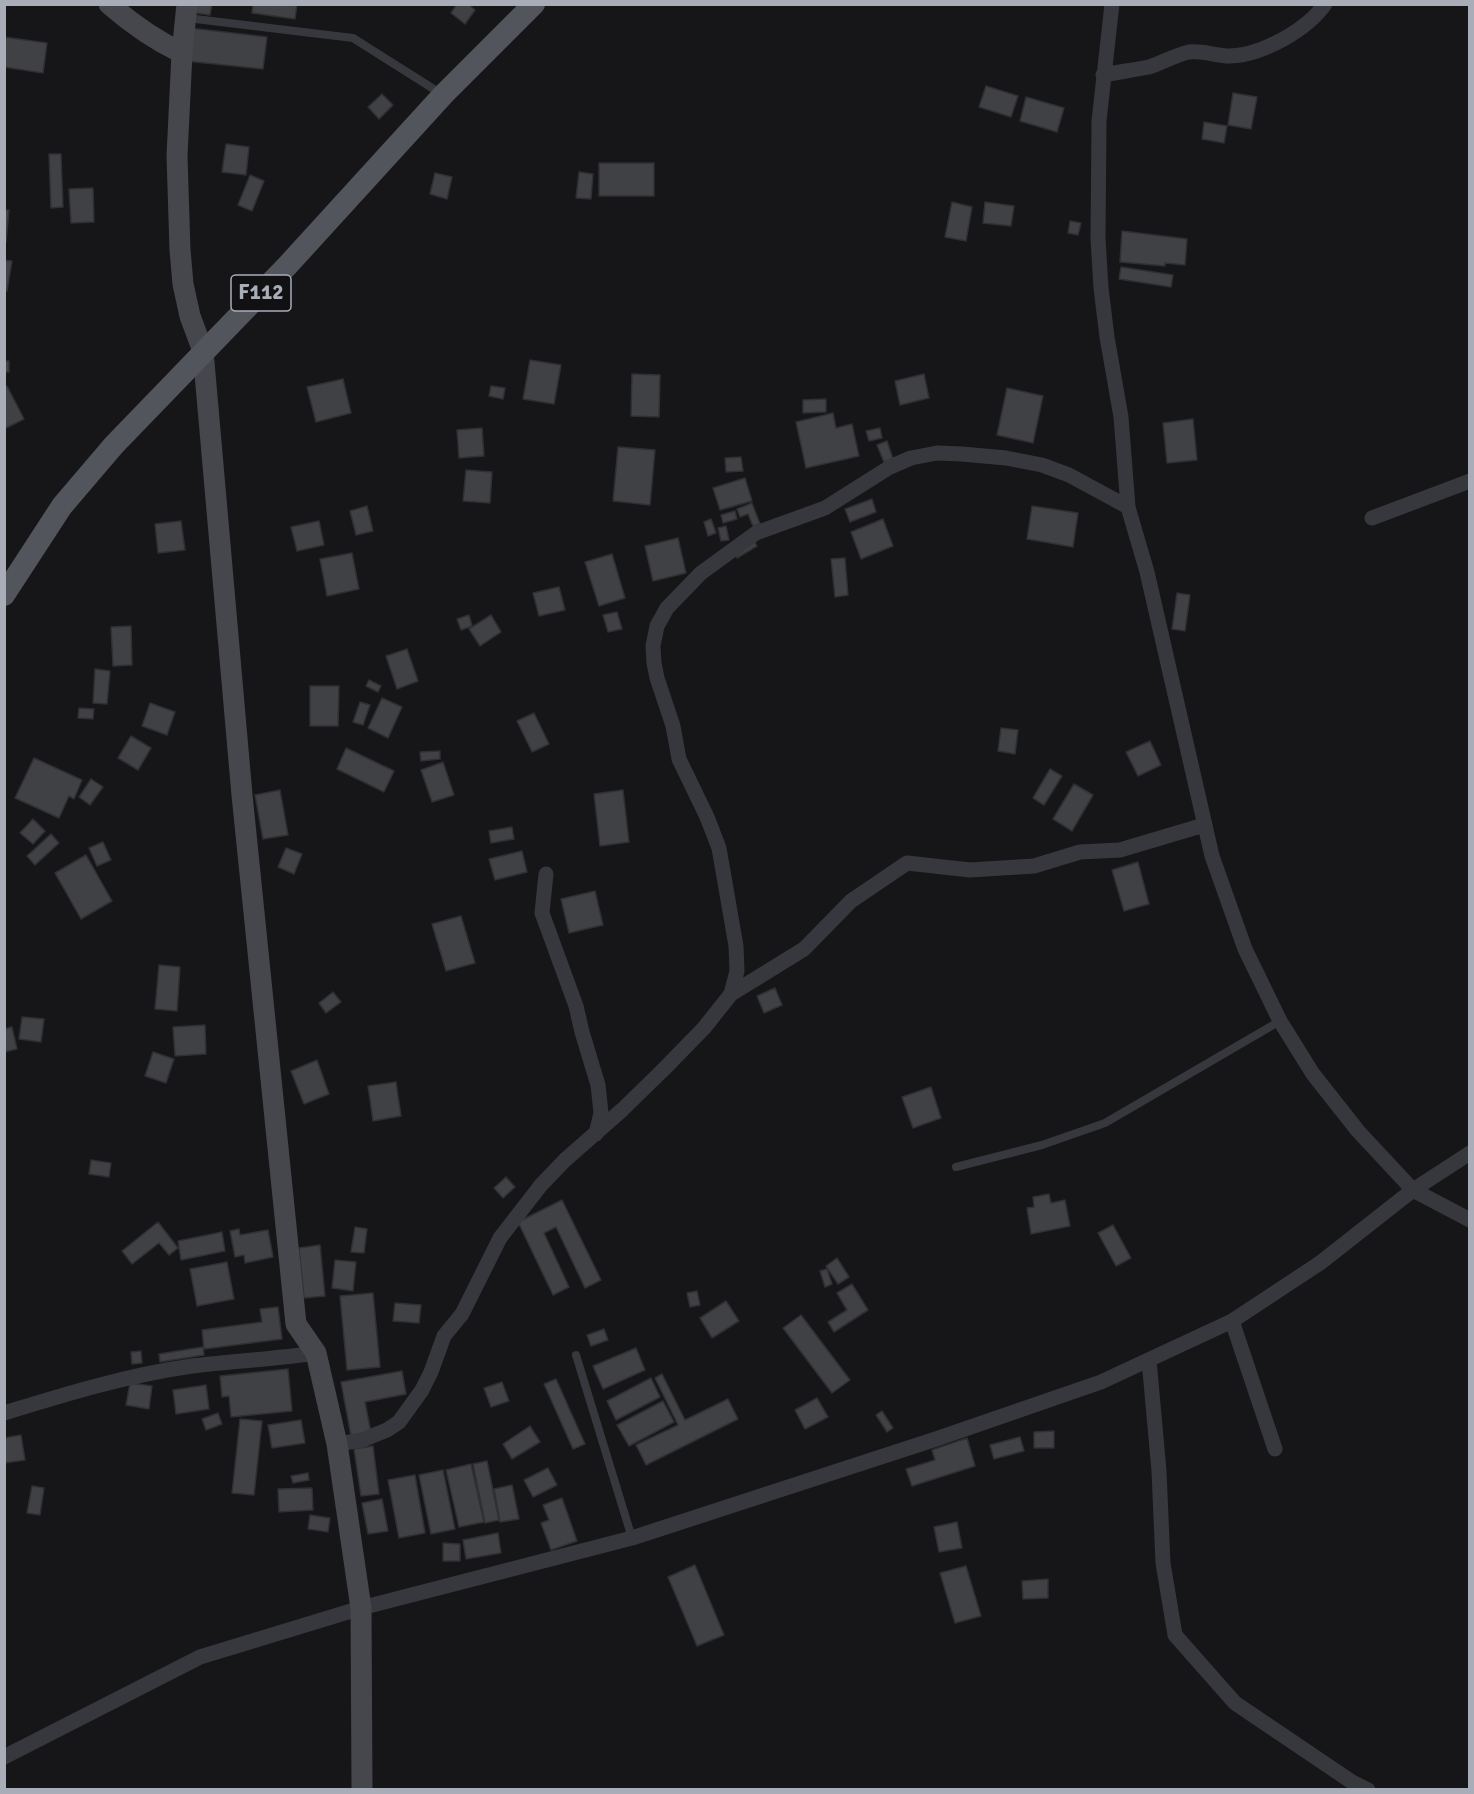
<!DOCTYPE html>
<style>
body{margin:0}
#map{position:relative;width:1474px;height:1794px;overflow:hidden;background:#161618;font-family:Signika,sans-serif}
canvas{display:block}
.frame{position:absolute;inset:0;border:6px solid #a8adb8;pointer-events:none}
</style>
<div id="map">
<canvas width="1474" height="1794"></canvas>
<div class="frame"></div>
</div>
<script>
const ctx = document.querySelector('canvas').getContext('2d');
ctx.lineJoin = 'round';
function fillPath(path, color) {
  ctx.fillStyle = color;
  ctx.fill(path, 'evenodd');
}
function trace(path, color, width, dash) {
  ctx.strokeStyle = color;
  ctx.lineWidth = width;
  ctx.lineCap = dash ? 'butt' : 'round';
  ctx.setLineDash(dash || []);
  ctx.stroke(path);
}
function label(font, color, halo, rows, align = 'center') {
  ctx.font = font + ' Signika,sans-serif';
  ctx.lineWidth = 5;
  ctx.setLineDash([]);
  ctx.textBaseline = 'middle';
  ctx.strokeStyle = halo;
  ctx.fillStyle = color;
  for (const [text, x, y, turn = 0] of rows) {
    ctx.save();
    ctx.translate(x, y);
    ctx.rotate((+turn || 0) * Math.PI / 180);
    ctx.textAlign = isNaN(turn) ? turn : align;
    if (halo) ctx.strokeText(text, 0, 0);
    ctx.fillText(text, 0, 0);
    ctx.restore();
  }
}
const building = new Path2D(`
 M196 4H212L210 15 195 13Z
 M253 4H297L295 19 252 13Z
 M457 4H468L475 10 465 24 451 13Z
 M190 28 267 37 263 69 186 61Z
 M4 37 47 43 43 73 4 67Z
 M986 86 1018 96 1011 117 979 107Z
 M1233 93 1257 97 1251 129 1228 125Z
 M382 94 393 105 379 119 368 107Z
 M1026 97 1064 108 1057 132 1020 121Z
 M1204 122 1227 126 1224 143 1202 139Z
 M226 144 249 147 246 175 222 172Z
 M49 154H61L63 207 51 208Z
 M599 163H654V196H599Z
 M579 172 593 174 591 199 576 198Z
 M435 173 452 177 447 199 430 194Z
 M250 175 264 181 252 211 238 205Z
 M93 188 94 222 71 223 69 189Z
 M952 202 972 207 966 241 945 237Z
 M985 202 1014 206 1011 226 983 223Z
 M4 210H9L6 242H4Z
 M1070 221 1081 223 1078 235 1068 233Z
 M1122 231 1187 239 1185 265 1165 263V266L1120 262Z
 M4 260 12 261 7 291H4Z
 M1121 267 1173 275 1171 287 1119 279Z
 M530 360 561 365 554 404 523 399Z
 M4 361H9V372H4Z
 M632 374 660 375 659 417 631 416Z
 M924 374 929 398 900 405 895 381Z
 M343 379 351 413 316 422 307 387Z
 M7 386 24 419 4 429V388Z
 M491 386 505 388 503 399 489 396Z
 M1007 388 1043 396 1033 443 997 435Z
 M826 399V412L803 413V400Z
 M833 413 836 428 852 424 859 456 806 468 796 422Z
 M1193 419 1197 460 1167 463 1163 423Z
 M482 428 484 456 459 458 457 430Z
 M880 428 882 438 869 441 866 431Z
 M887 441 893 459 884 462 877 445Z
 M618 447 655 450 650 505 613 501Z
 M741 457 743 471 726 472 725 458Z
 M466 470 492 472 490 503 463 501Z
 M745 478 752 501 720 510 713 488Z
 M872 499 876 512 850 522 845 509Z
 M752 503 760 524 753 526 748 514 740 517 737 509Z
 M367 506 373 531 356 535 350 511Z
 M1032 506 1078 513 1073 547 1027 539Z
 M735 511 737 519 723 523 721 515Z
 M711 519 716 533 708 536 704 522Z
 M883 519 893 546 861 559 851 532Z
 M181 521 185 550 158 553 155 524Z
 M319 521 324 545 297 551 291 527Z
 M726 526 729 540 721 541 718 528Z
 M678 538 686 573 653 581 645 546Z
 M753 539 757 546 737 558 733 551Z
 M352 553 359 589 327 596 320 559Z
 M612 554 625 598 599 606 585 562Z
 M845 558 848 595 835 597 831 559Z
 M559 587 565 610 539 616 533 593Z
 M1177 593 1190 595 1185 631 1172 629Z
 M617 612 622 629 608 632 603 615Z
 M469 615 472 626 461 630 457 619Z
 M491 615 501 632 480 646 469 629Z
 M131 626 132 665 113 666 111 627Z
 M407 649 418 681 397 689 386 656Z
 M95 669 110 671 107 704 93 703Z
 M369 680 381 686 378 692 366 686Z
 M310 686H339L338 726H310Z
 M382 698 402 707 388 738 368 728Z
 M360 702 370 705 363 725 353 722Z
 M150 703 175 712 167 735 142 726Z
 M79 708 94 709 93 719 78 718Z
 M534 713 549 744 532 752 517 721Z
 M1001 728 1018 730 1015 754 998 751Z
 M131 736 151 748 138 770 118 758Z
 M1150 741 1161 765 1138 776 1126 752Z
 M346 748 394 771 384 792 337 769Z
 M440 751V759L421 761 420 752Z
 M34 758 82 780 74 799 69 796 59 818 15 798Z
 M443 762 454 795 432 802 421 770Z
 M1050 769 1062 776 1044 805 1033 798Z
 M91 779 103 787 90 805 79 797Z
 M1074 784 1093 795 1072 831 1053 819Z
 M280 790 288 835 263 839 255 795Z
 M623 790 629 842 600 846 594 794Z
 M33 819 45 831 33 844 20 833Z
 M512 827 514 839 491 843 489 831Z
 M51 834 59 843 35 865 27 856Z
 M103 842 111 860 97 866 89 848Z
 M286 848 302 854 294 874 278 867Z
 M522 851 527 872 495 880 489 859Z
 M86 855 112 901 81 919 55 873Z
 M1138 862 1149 904 1124 911 1112 870Z
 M595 891 603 925 569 933 561 899Z
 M461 916 475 963 446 971 432 924Z
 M159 965 180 967 177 1011 155 1009Z
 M775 988 782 1005 764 1013 757 996Z
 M333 992 341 1002 326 1013 319 1003Z
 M22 1017 44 1019 41 1042 19 1039Z
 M205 1025 206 1054 175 1056 173 1027Z
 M12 1027 17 1049 4 1052V1029Z
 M153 1052 174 1059 166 1083 145 1076Z
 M317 1060 329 1094 304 1104 291 1071Z
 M396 1082 401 1116 373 1121 368 1086Z
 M931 1087 941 1118 913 1128 902 1097Z
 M91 1160 111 1163 109 1177 89 1174Z
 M506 1177 515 1187 503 1198 494 1188Z
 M1049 1194 1051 1203 1065 1200 1070 1226 1031 1234 1027 1208 1034 1207 1033 1197Z
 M562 1200 601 1280 585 1288 556 1227 544 1233 569 1287 553 1295 518 1222Z
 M158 1222 178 1248 169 1255 159 1243 132 1264 122 1251Z
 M1113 1225 1131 1258 1116 1266 1098 1233Z
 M355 1227 367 1229 364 1253 351 1252Z
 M239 1229 240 1235 268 1230 273 1257 245 1263 244 1255 235 1257 230 1231Z
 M222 1232 225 1251 181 1260 178 1241Z
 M320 1245 325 1296 304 1298 299 1248Z
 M837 1258 849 1277 838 1284 826 1266Z
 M335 1260 356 1262 353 1291 332 1288Z
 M227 1262 234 1299 197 1306 190 1269Z
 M827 1269 832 1284 825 1287 820 1271Z
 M852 1284 868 1310 834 1332 828 1322 847 1310 837 1293Z
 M697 1291 700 1305 690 1307 687 1293Z
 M373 1293 380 1367 347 1370 340 1296Z
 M726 1301 739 1321 712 1338 700 1318Z
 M395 1303 421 1305 419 1323 393 1321Z
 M278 1307 282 1339 204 1349 202 1330 262 1322 260 1309Z
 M801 1315 850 1380 832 1393 783 1328Z
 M604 1329 608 1340 591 1346 587 1335Z
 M203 1347 204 1355 160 1362 159 1354Z
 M636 1348 645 1370 603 1389 593 1366Z
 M141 1351 142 1363 132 1364 131 1352Z
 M288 1369 292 1411 231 1417 229 1396 222 1397 220 1376Z
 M402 1371 406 1394 365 1402 371 1433 351 1436 341 1382Z
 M662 1374 685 1420 728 1399 738 1419 646 1465 636 1445 678 1425 655 1378Z
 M651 1378 660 1397 616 1420 607 1401Z
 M556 1379 585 1444 573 1449 544 1384Z
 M502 1382 509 1401 491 1407 484 1388Z
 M130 1383 152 1386 149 1409 126 1405Z
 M206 1385 209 1409 176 1414 173 1390Z
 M817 1398 828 1417 805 1429 795 1410Z
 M663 1401 674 1422 629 1446 617 1425Z
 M882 1411 893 1428 887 1432 876 1415Z
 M218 1413 222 1424 206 1430 202 1419Z
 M240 1419 262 1421 254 1495 232 1493Z
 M301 1420 305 1443 272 1448 268 1425Z
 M530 1426 540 1442 512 1459 503 1444Z
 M1054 1431V1448H1034V1432Z
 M21 1435 25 1460 4 1463V1438Z
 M1020 1437 1024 1451 994 1459 990 1445Z
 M967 1438 975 1466 912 1486 906 1469 935 1460 932 1450Z
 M373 1446 379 1494 361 1496 354 1449Z
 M487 1461 499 1520 485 1523 473 1464Z
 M471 1464 484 1522 459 1527 446 1470Z
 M548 1468 557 1485 533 1497 524 1480Z
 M443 1470 455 1529 431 1534 419 1475Z
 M308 1473 309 1480 293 1483 291 1476Z
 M415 1475 425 1533 399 1538 388 1480Z
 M512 1485 519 1519 500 1522 494 1489Z
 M32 1486 44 1488 40 1515 27 1513Z
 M312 1488 313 1510 279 1512 278 1489Z
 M562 1498 577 1541 551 1550 541 1523 549 1520 543 1505Z
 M382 1499 388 1531 368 1534 362 1503Z
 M310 1515 330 1518 328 1532 308 1529Z
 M957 1522 962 1548 939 1552 934 1527Z
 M498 1533 501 1553 466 1559 463 1540Z
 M443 1543 460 1544V1561H443Z
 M695 1565 724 1635 697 1646 668 1577Z
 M966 1566 981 1616 955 1623 940 1573Z
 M1048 1579V1598L1023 1599 1022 1581Z`);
fillPath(building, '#404145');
trace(building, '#303034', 1.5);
trace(new Path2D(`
 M187 18 353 38 440 93
 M956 1167 1042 1145 1105 1123 1280 1021
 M576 1355 632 1538`), '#37383d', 8);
trace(new Path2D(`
 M1112 4 1099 121 1098 239 1101 288 1107 337 1121 417 1128 507 1147 572 1212 856 1245 949 1280 1021 1313 1074 1358 1131 1413 1190 1470 1220
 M1103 75C1118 72 1134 70 1149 67 1162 63 1175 55 1189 52 1203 50 1216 56 1230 56 1262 55 1307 30 1325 4
 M1372 518 1470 481
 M546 874 542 913 576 1006 582 1032 598 1085 601 1113 596 1134
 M731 994 804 949 851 901 907 863 970 870 1034 866 1080 852 1120 850 1204 825
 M1232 1321 1275 1449
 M1149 1360 1159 1471 1163 1563 1175 1635 1235 1703 1352 1782 1368 1790
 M4 1413C66 1394 128 1375 192 1366 234 1361 275 1359 316 1353
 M337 1444 362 1440 387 1430 399 1422 422 1390 431 1372 444 1336 462 1314 500 1238 517 1216 541 1185 565 1160 622 1110 664 1069 704 1028 731 994 737 971 736 946 719 848 707 817 679 759 673 726 657 678 654 663 653 646 657 626 667 608 701 573 756 533 825 508 890 467 911 458 937 453 962 454 1006 458 1042 465 1069 475 1128 507
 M4 1757 200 1657 361 1608 632 1538 936 1439 1101 1382 1232 1321 1320 1263 1413 1190 1470 1153`), '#37383d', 15);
trace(new Path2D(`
 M109 4C132 24 155 40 182 53
 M187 4 182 53 177 156 180 250 183 284 190 316 203 351 242 795 296 1324 316 1353 337 1444 361 1608 362 1790`), '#45474d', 21);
trace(new Path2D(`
 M4 595 62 506 114 445 287 266 443 95 534 4`), '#53555c', 22);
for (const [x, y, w] of [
 [261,293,60]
]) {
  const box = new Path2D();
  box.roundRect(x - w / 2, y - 18, w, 36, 4.5);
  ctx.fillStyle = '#111113';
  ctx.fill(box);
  trace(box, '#a8adb8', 1.5);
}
label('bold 21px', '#a8adb8', null, [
 ["F112",261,293]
]);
</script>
